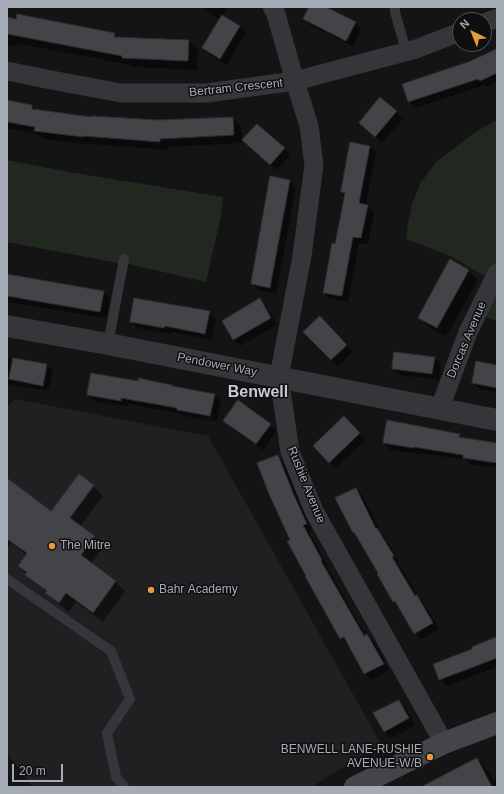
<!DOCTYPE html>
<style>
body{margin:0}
#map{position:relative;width:504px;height:794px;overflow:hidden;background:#141415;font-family:Helvetica,sans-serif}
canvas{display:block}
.frame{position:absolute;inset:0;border:8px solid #a6acb5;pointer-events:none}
.north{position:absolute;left:452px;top:12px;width:40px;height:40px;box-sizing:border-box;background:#0f0f10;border:1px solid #4b4e52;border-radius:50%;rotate:317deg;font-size:11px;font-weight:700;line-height:16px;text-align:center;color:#a6acb5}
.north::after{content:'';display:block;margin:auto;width:14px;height:18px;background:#e69a3b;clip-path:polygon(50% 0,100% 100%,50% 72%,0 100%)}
.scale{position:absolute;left:12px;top:764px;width:51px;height:18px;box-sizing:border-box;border:2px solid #a6acb5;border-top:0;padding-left:5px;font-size:12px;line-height:14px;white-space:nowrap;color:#a6acb5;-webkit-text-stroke:3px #0f0f10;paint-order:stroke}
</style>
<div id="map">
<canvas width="504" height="794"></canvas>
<div class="frame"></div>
<div class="north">N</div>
<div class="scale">20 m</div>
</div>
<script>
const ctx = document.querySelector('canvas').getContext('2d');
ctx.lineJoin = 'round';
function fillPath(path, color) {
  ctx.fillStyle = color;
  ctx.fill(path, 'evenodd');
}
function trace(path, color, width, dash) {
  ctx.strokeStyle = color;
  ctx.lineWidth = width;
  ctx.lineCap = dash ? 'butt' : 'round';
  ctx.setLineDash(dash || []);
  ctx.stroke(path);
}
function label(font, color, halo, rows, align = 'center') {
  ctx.font = font + ' Helvetica,sans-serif';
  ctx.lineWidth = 3;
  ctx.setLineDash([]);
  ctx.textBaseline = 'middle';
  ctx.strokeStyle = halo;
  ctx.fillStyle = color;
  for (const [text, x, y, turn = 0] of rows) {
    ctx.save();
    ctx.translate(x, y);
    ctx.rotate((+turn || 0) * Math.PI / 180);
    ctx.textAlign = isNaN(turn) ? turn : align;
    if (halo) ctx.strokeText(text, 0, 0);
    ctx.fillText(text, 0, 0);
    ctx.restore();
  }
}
fillPath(new Path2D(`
 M15 399 208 436 381 744 311 787H32L7 753V407Z`), '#202022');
fillPath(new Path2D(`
 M497 120V321L480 315 495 282 450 256 406 239 408 224 412 204 420 184 436 162 477 131Z
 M7 160 69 172 223 197 221 216 206 282 128 264 118 263 7 242Z`), '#202820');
fillPath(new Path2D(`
 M202 7H228L222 16 240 26 246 33 227 65 210 55 203 48 220 20Z
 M310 7H324L355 23 361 29 353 46 310 25 304 19Z
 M7 18 115 34 119 38 189 41 198 50 197 70 133 67 130 65 17 43 16 47 7 45Z
 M497 50V82L487 87 485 85 415 108 408 101 468 63Z
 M380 99 403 119 382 143 366 129Z
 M7 101 32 106 37 110 93 118 159 121 233 118 241 126 242 143 169 147 168 150 91 144V145L44 139 39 135 7 128Z
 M250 147 284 149 290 155 277 170Z
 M370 147 376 153 366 205 374 212 368 244 359 243 348 302 330 299 324 293 336 245 346 195 342 192Z
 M270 177 290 181 296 187 276 294 259 290 253 284Z
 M468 271 478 280 446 337 429 327 419 318Z
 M7 275 103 292 110 298 106 318 7 302Z
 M260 300 266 306 277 325 240 346 234 340 223 321Z
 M209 312 216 319 212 340 171 332V334L137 328 131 321Z
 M320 317 353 352 338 366 304 332Z
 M7 358 47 365 53 371 49 391 7 384Z
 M434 358 441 364 439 380 400 375 393 369Z
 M497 366V392L480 389 473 383Z
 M138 383 172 385 173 387 214 395 221 401 217 422 210 420 215 398H213L208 420 184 416 182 414 128 404 127 407 95 401 88 394Z
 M343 417 366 440 336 468 314 446Z
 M224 421 270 425 276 431 263 450 231 427Z
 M459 435 463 438 497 444V468L470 464 467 460 421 453 420 454 391 450 384 443Z
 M278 456 284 462 298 499 312 530 309 532 328 567H327L366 636 367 635 374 642 389 670 372 680 365 674 349 644 348 645 341 639 306 577 307 576 291 540Z
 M7 480 52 513 93 486 103 496 80 526 94 537 103 547 91 564 116 582 125 591 103 622 76 602 69 612 56 602 46 593 47 592 36 584 26 575 27 574 19 566 27 555 11 543 7 548Z
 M356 489 363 496 381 533 384 536 399 562 398 563 418 597 423 602 439 629 421 639 415 633 399 606 394 601 380 573 359 538 353 533 337 499Z
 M497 638V667L447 686 440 679 474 650Z
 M398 701 405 707 415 725 391 738 385 732 375 714Z
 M477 759 488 771 493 780 497 777V787H423Z`), '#0007');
const building = new Path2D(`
 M309 7H326L356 22 346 41 303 19Z
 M17 14 115 33 114 37 189 40 188 61 122 58V56L7 34V17L16 19Z
 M222 15 240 26 220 59 202 48Z
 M497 49V73L480 81 478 79 408 102 402 84 468 62Z
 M380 97 397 111 375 137 359 123Z
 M7 100 32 105V109L92 117V116L159 120 233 117 234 135 160 139V142L83 136V137L34 131 35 127 7 122Z
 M257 124 285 148 270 165 242 140Z
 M350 142 370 146 359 203 368 205 361 238 353 237 342 296 323 293 332 243 335 244 345 193 341 192Z
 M270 176 290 180 270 288 251 284Z
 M450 259 469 270 437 328 418 318Z
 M7 274 104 291 100 312 7 296Z
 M134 298 210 311 205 334 165 326 164 328 130 322Z
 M260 298 271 318 233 340 222 321Z
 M320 316 347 345 331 360 303 332Z
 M394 352 435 357 432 374 392 369Z
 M13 358 47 364 43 386 9 379Z
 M476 361 497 365V388L472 383Z
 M91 373 138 381V378L172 385V386L215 394 210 416 177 410V408L121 398V401L87 395Z
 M238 400 271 424 256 444 223 421Z
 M344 416 360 433 329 463 313 446Z
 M387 420 460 434 459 437 497 443V463L463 458V455L414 447V448L383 443Z
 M278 455 293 493 307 524 303 525 322 560 321 561 364 636 367 634 384 664 364 674 344 637 340 639 305 576H306L287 541 290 540 269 494 257 463Z
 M79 474 94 485 70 518 95 536 81 555 116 581 93 613 66 593 59 603 45 593 47 591 25 575 27 572 18 566 27 553 7 539V478L51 511Z
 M356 488 376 529 377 528 394 556 392 557 415 596 417 595 433 623 414 634 395 601 393 602 377 574 378 573 354 532 353 533 335 498Z
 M497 637V658L439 680 433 664 472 649V647Z
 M399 700 409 718 384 732 373 713Z
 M477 758 492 787H421Z`);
fillPath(building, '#434448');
trace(building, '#2e2e31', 1);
trace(new Path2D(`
 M395 7V12L406 51
 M108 344 124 259
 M7 579 111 651 130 699 107 733 116 777 124 787`), '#35363a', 10);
trace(new Path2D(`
 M272 7 275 11 295 81 309 126 314 165 302 256 279 377 290 452 314 511 444 743
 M484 23 497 18
 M7 71 46 79 121 93H207L295 81 416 49 460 32
 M440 408 468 332 497 273`), '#35363a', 19);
trace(new Path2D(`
 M7 326 108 344 497 420`), '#35363a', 22);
trace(new Path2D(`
 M355 787 444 743 497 723`), '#43454a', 22);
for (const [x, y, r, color] of [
 [52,546,4,"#e69a3b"],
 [151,590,4,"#e69a3b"],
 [430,757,4,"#e69a3b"]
]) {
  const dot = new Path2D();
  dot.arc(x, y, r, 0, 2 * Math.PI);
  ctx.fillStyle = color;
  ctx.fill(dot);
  trace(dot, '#0f0f10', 1.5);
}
label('12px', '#a6acb5', '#0f0f10', [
 ["Bertram Crescent",236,88,-6],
 ["Dorcas Avenue",467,340,-67],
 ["Pendower Way",217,365,11],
 ["Rushie Avenue",306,485,68]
]);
label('12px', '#a6acb5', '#0f0f10', [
 ["The Mitre",60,546],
 ["Bahr Academy",159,590],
 ["BENWELL LANE-RUSHIE",422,750,"right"],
 ["AVENUE-W/B",422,764,"right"]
], 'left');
label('bold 16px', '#c7cbd1', '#0f0f10', [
 ["Benwell",258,393]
]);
</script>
